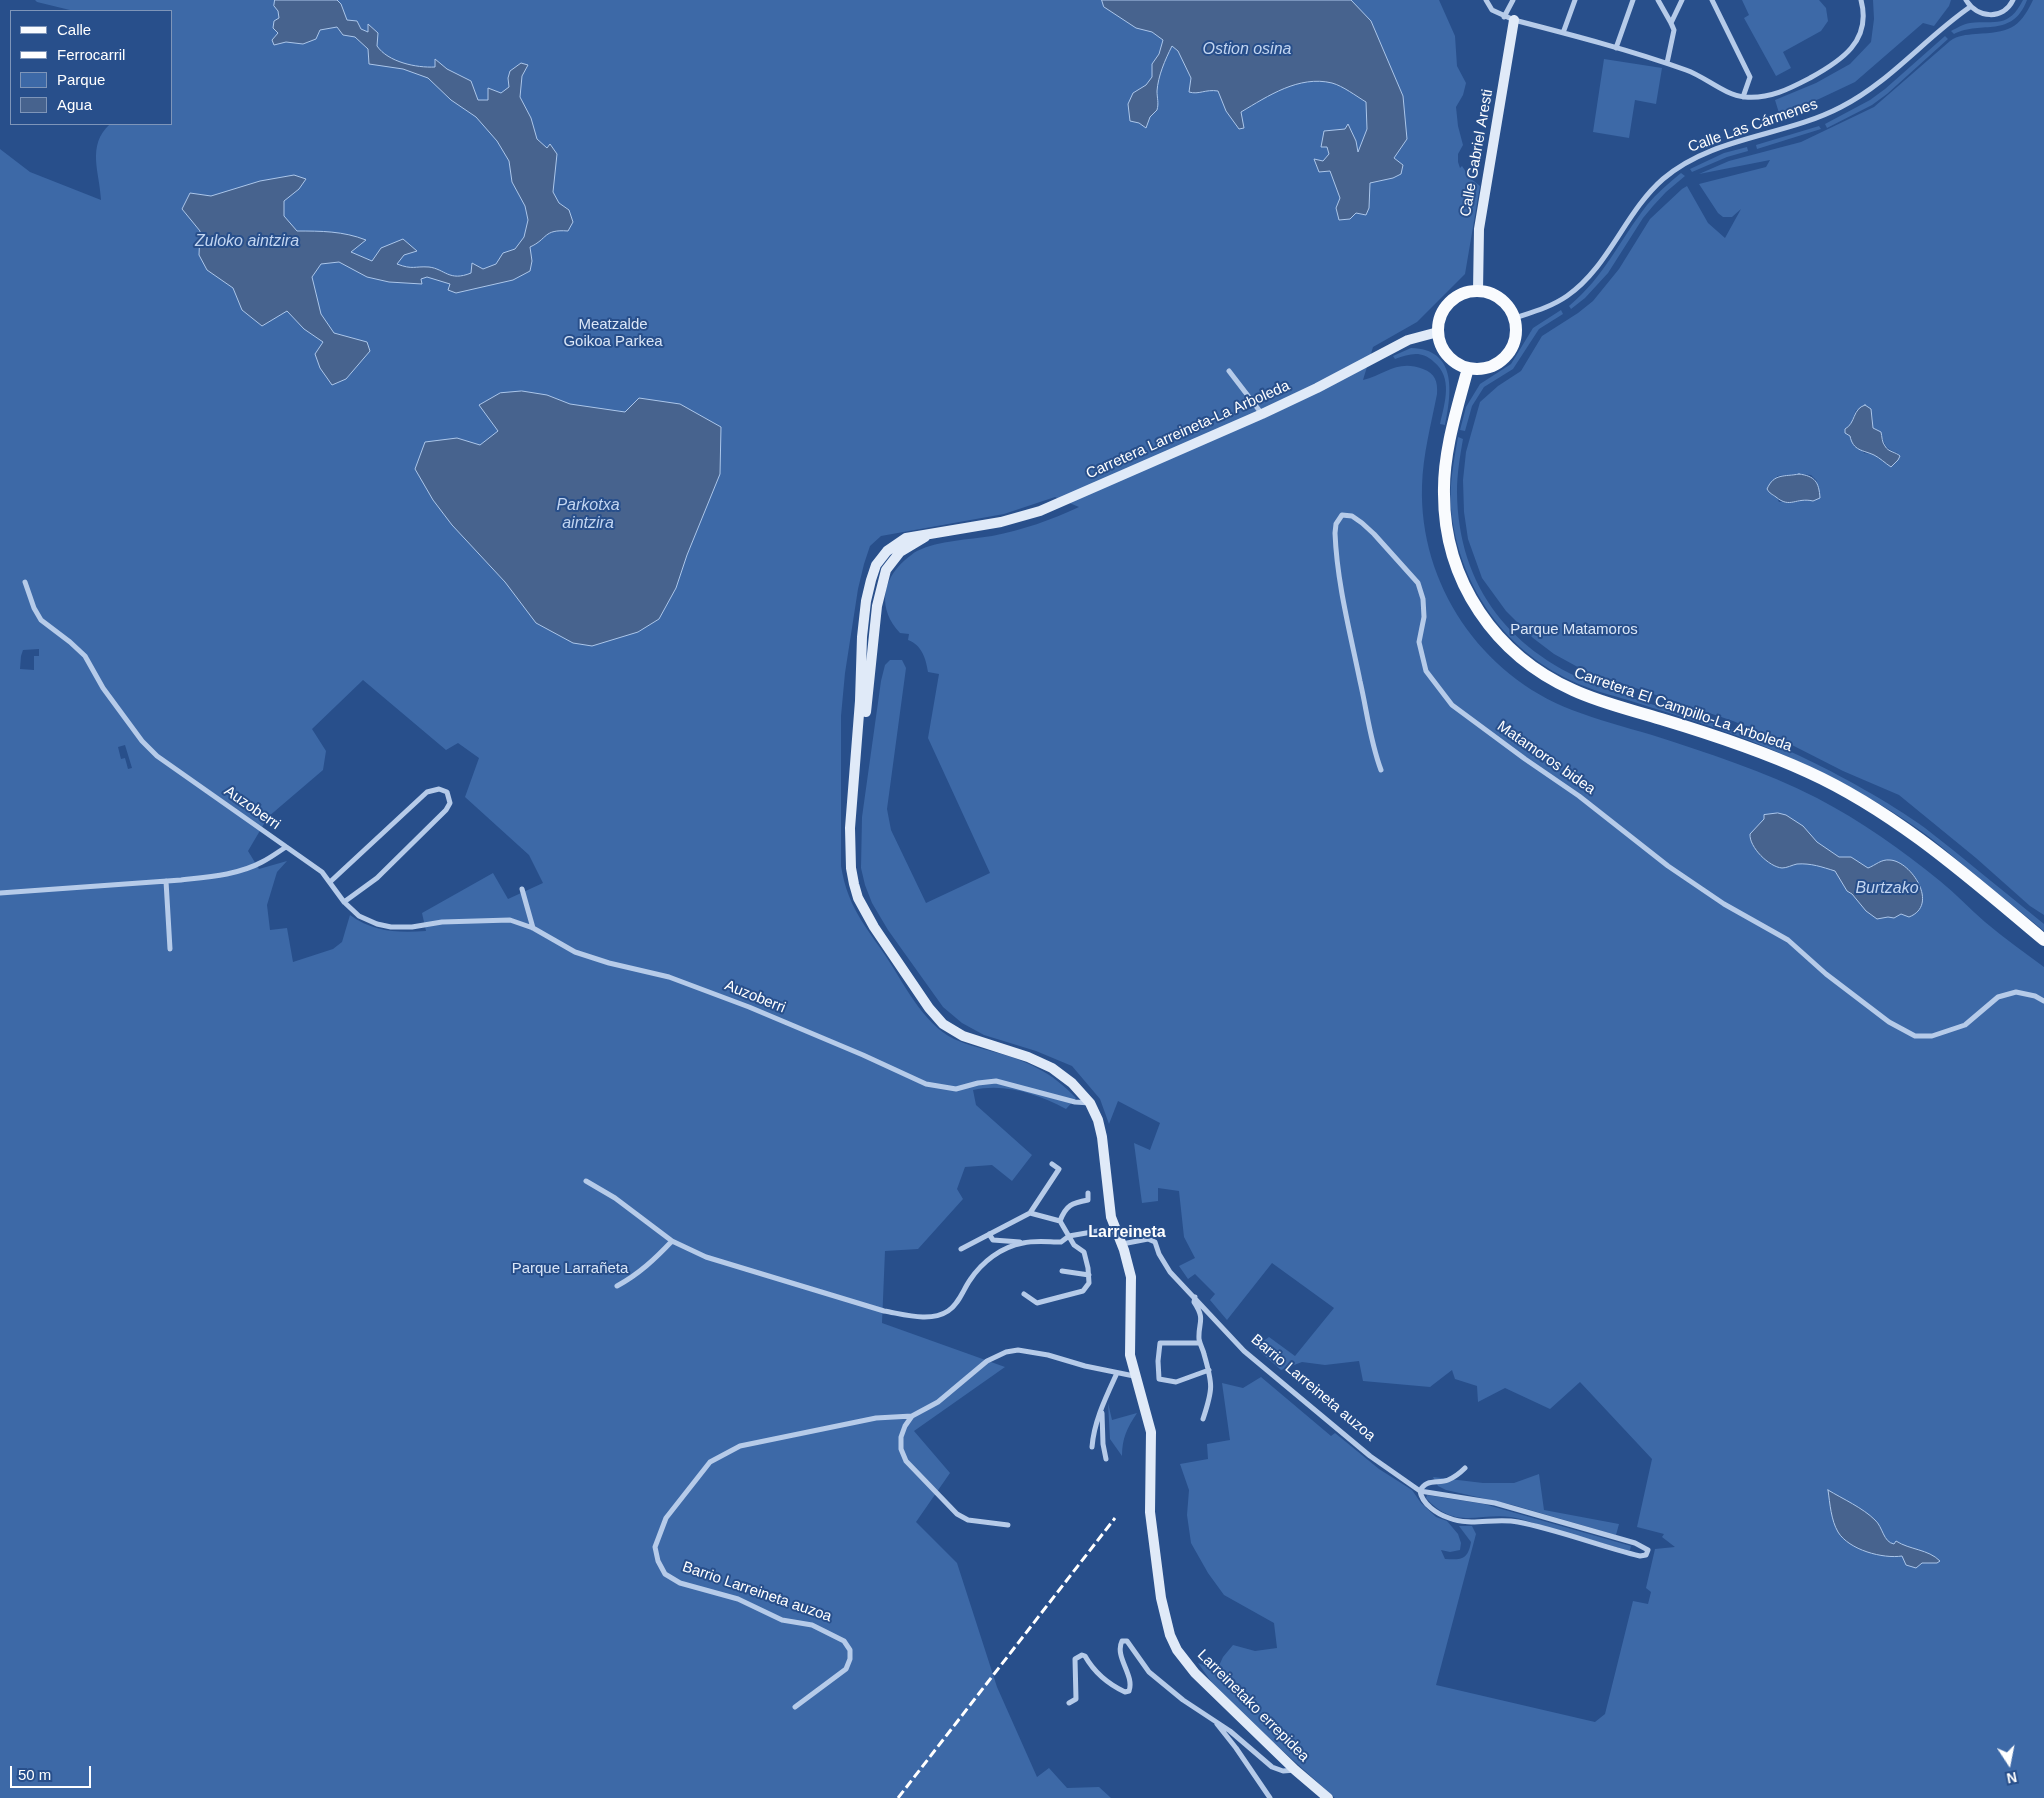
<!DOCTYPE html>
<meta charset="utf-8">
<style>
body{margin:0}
#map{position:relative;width:2044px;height:1798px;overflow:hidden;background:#284f8b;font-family:Helvetica,sans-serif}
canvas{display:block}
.legend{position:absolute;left:10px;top:10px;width:162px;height:115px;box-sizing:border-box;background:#284f8b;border:1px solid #7e95b9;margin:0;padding:6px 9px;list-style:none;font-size:15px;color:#fff}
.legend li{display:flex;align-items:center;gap:10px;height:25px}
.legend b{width:25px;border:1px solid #7e95b9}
.north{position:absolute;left:1984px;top:1738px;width:50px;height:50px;-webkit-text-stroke:4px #284f8b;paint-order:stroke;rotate:169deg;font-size:14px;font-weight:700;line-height:20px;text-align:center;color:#fff}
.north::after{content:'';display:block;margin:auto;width:18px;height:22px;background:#fff;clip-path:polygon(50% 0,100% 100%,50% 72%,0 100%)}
.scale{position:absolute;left:10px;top:1766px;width:81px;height:22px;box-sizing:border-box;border:2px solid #fff;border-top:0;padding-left:6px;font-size:15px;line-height:18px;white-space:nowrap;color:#fff;-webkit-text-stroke:4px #284f8b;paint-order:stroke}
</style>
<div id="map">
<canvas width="2044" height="1798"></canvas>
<ul class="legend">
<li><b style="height:6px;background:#f9fbfe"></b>Calle</li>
<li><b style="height:6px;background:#fff"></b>Ferrocarril</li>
<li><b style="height:14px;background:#3d69a7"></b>Parque</li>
<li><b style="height:14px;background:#47638e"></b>Agua</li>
</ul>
<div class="north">N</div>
<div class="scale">50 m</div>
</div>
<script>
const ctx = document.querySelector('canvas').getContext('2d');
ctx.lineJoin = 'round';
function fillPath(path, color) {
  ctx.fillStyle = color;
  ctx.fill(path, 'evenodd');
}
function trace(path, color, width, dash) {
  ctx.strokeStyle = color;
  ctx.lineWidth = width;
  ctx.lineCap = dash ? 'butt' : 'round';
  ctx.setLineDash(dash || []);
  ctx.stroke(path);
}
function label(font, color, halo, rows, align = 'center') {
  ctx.font = font + ' Helvetica,sans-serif';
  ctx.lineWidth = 4;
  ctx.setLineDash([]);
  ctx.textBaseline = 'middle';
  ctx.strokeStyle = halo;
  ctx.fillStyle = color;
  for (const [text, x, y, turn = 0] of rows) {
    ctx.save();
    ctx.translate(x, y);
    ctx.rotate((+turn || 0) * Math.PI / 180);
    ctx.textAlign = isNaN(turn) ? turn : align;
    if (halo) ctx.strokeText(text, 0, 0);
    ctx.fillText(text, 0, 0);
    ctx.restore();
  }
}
fillPath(new Path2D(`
 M35 0H1439L1455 36 1457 66 1466 83 1463 95 1456 107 1458 126 1463 145 1458 154V162L1460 168 1462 166 1470 178 1480 186 1465 274 1417 322 1373 347 1363 380C1386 374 1398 359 1423 369 1435 373 1438 382 1437 394 1431 425 1423 454 1422 486 1419 584 1481 675 1572 710 1598 720 1625 727 1652 735 1708 753 1764 771 1817 798 1861 821 1902 850 1940 881 1956 894 1970 909 1985 922 2004 938 2024 952 2044 967V1798H1335L1220 1694 1198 1663 1217 1670 1223 1657 1233 1645 1255 1651 1277 1648 1274 1623 1224 1595 1208 1573 1191 1543 1187 1515 1189 1490 1180 1464 1208 1459 1207 1444 1230 1440 1222 1383 1243 1388 1261 1377 1331 1436 1335 1433 1379 1469 1412 1490 1421 1503 1436 1517 1447 1521 1458 1534 1461 1543 1460 1550 1450 1552 1441 1550 1445 1559C1461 1560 1468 1560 1471 1542L1459 1526H1472L1476 1534 1436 1685 1595 1722 1605 1714 1633 1601 1648 1604 1651 1592 1646 1588 1655 1549 1675 1547 1662 1537 1664 1534 1637 1527 1652 1459 1580 1382 1550 1409 1505 1388 1478 1402 1477 1386 1455 1379 1452 1370 1430 1387 1363 1381 1359 1361 1325 1365 1302 1362 1281 1370 1255 1347 1269 1337 1295 1356 1334 1308 1272 1263 1227 1320 1210 1300 1215 1294 1195 1274 1188 1279 1179 1266 1195 1258 1184 1237 1179 1191 1158 1188V1201L1142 1203 1134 1143 1150 1150 1160 1123 1118 1101 1109 1124 1100 1099 1072 1066 1036 1051 984 1035 962 1023 943 1007 888 930 872 903 865 885 861 868 862 817 881 681 885 665 890 660H902L906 668 887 809 891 830 926 903 990 873 928 738 939 674 928 672C926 659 922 645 908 640L909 634 900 633C878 610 881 581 905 560 909 557 913 553 917 551 940 540 968 540 992 536 1023 530 1051 520 1079 507L1055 497 1004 514 881 536 870 546 864 564 858 589 845 673 841 716V866C843 877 845 886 849 896 857 917 872 936 885 955 904 983 922 1023 954 1039 967 1045 981 1048 994 1052 1026 1060 1053 1073 1076 1098L1066 1109C1037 1094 1006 1083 973 1090L976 1105 1032 1155 1012 1181 992 1165 965 1167 957 1189 963 1199 918 1249 885 1251 882 1323 1005 1367 914 1431 950 1473 916 1522 957 1563 997 1687 1037 1777 1049 1768 1067 1788 1099 1787 1111 1798H0V149L30 172 101 200C100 173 86 146 110 124H171V11H74L37 2ZM39 649V656H34V670L20 669 21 656 23 650ZM363 680 446 750 458 743 479 758 465 797 529 855 543 883 508 899 493 873 422 913 426 931C398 933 373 932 350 915L342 942 333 949 293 962 287 928 270 930 267 905 277 872 287 861 259 869 248 851 268 817 323 770 326 751 312 729ZM125 745 132 768 128 769 125 758 121 759 118 747Z
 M1742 0H1819L1826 8 1828 21 1821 31 1783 52 1791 68 1776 76 1744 18 1749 15Z
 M1873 0H1951L1949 6 1934 26 1923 23 1855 82 1819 99 1779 113 1775 100 1816 83 1850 64 1871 42 1874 19Z
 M2023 0H2027C2012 39 1982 20 1954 34L1951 31C1957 28 1963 24 1970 23 1996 20 2008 29 2023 0Z
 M2033 0H2044V915L2030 906 1976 858 1899 795 1843 771 1792 745 1733 721 1585 671 1554 654 1533 638 1506 611 1482 578 1468 539 1464 512 1463 480 1466 452 1480 402 1498 386 1521 371 1542 336 1578 313 1593 301 1619 269 1650 219 1682 189 1687 186 1708 223 1725 238 1741 209 1732 217H1723L1718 213 1699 184 1766 167 1770 160 1699 174 1729 161 1801 142 1874 107 1950 41C1958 35 1966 35 1976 34 2008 32 2019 30 2033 0ZM1856 410 1872 414 1873 428 1881 432C1884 444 1885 449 1898 453L1893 465 1872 454 1864 453 1845 429 1850 426ZM1799 474 1811 475 1817 481 1805 499 1796 502H1779L1777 498V476Z
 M1945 36 1948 39 1887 94 1872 105 1827 128 1825 124 1870 100 1885 89Z
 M1604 59 1662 68 1656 104 1635 100 1629 138 1593 132Z
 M1819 126 1821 129 1757 149 1756 145Z
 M1747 147 1748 151 1727 157 1692 172 1690 169 1724 153Z
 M1681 173 1685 176 1666 192 1653 206 1643 218 1608 273 1585 298 1571 309 1569 306C1605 276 1619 241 1647 205 1657 193 1669 183 1681 173Z
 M1561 310 1563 314 1539 329 1513 369 1484 387 1472 406 1465 431 1460 430 1466 407 1480 384 1511 364 1533 328Z
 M1411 348C1457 349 1452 392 1445 425L1440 424C1445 402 1453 378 1434 362 1421 350 1410 354 1395 359L1393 356Z
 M1458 437 1463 439C1460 456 1457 474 1457 492 1458 588 1512 654 1601 687 1667 712 1736 725 1800 756 1840 775 1889 802 1925 828 1965 859 2004 892 2044 924V931C2017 909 1990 887 1963 865 1949 853 1935 841 1921 831 1882 803 1839 781 1797 761 1744 735 1687 719 1631 701 1611 695 1591 690 1572 681 1503 649 1458 584 1451 508 1449 485 1454 460 1458 437Z
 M1108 1403 1112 1420 1137 1413C1127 1428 1122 1438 1122 1456L1110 1439Z
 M1539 1474 1544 1510 1619 1524 1616 1535 1513 1505 1446 1490 1438 1486 1433 1477 1483 1483H1514Z
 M1427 1495 1484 1504 1631 1546 1630 1550H1626C1600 1542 1574 1535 1548 1528 1536 1524 1524 1519 1511 1517 1477 1513 1455 1530 1426 1498Z`), '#3d69a7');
const water = new Path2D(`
 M275 0H337L341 4 347 20 357 21 361 29 368 32V24L378 33 377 46C388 62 416 68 435 67V59L447 69 471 81 478 100H488V88L501 93 509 87 508 78 510 71 521 63 528 65 522 76 520 97 531 118 537 139 547 148 550 144 557 154 553 192 559 203 569 210 573 222 568 231C543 229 548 239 530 247L532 261 530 271 513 280 456 293 448 290 450 284 427 277 421 279 422 284 389 282 367 277 339 262 321 264 312 277 321 314 334 333 367 342 370 351 346 379 332 385 320 368 315 354 323 342 304 329 287 311 262 326 242 310 233 288 207 270 199 255 200 231 182 209 190 193 211 196 260 181 294 175 306 179 299 189 284 201V216L297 231C321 231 343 231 366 240L351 252 372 261 381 248 403 239 417 251 404 255 397 264C413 270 414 266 429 267 445 269 449 282 471 273L472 263 483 269 496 264 503 253 515 249 524 237 528 220 525 206 512 182 509 161 497 141 476 117 451 100 428 78 403 69 369 64 368 49 355 37 343 35 337 27 320 30 316 39 303 44 286 42 274 45 272 40 278 33 273 28 274 21 279 18 278 11 274 6Z
 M1102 0H1351L1371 21 1403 96 1407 139 1394 158 1403 165 1401 174 1393 178 1370 183 1369 208 1366 215 1356 213 1350 219 1339 220 1336 208 1340 198 1330 171 1319 172 1314 159 1323 161 1329 154 1327 147H1321L1324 131 1345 129 1348 124 1356 141 1358 152 1367 129 1366 102C1356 96 1343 86 1332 83 1299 75 1268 96 1241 112L1244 128 1239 129 1226 111 1218 91C1205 89 1199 95 1189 92L1191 78 1178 51 1172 46C1165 60 1158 76 1157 91 1157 98 1159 103 1157 110L1150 117 1146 128 1139 123 1130 121 1128 104 1133 93 1146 85 1152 77V64L1159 54 1163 40 1152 32 1136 28 1104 7Z
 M522 391 547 395 570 404 625 412 639 398 680 404 721 427 720 474 687 555 676 588 659 619 638 632 592 646 573 643 536 623 505 582 452 525 433 500 415 469 425 442 457 438 480 445 498 431 479 405 500 393Z
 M1865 405 1871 409 1873 428 1881 432C1882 436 1882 443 1885 446 1888 452 1896 452 1900 456L1898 460 1891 467C1885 463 1880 458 1874 455 1863 450 1853 451 1850 436L1845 433V429C1856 423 1852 409 1865 405Z
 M1799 474C1815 476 1819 482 1820 498L1813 501C1796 497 1790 509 1776 497 1772 494 1770 494 1767 489 1774 473 1784 477 1799 474Z
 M1778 813 1786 815 1803 826 1817 842 1839 857H1851L1868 868C1876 865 1881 859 1890 860 1911 861 1940 905 1909 917L1901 914 1894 918 1888 917 1877 919 1866 911 1852 894 1847 891 1835 871C1822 867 1811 863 1797 864 1792 865 1787 868 1782 868 1769 867 1749 847 1750 834L1764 819V815Z
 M1828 1490C1843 1499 1863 1508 1875 1520 1883 1527 1883 1542 1894 1544L1896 1541C1910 1550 1928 1549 1940 1561L1937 1563H1922L1916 1568 1906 1565 1902 1556C1883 1559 1849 1550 1838 1532 1831 1520 1830 1504 1828 1490Z`);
fillPath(water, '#47638e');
trace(water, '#abc6ea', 1);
trace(new Path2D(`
 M1486 0 1492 10 1514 20C1572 35 1630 50 1686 70 1706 77 1724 95 1745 97 1770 99 1789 89 1810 78 1841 61 1872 41 1861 0
 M1658 0 1671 23 1674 30 1667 63
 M1712 0 1750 77 1743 97
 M1966 0C1977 18 2003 21 2013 0
 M1504 17 1513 0
 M1671 23 1682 0
 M1563 33 1575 0
 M1616 48 1633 0
 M1515 318C1533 312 1551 307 1567 296 1609 267 1625 212 1663 179 1713 136 1784 137 1841 107 1890 82 1925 38 1970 7
 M1229 371 1262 414
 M25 582 34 608 41 620 70 642 85 656 103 688 142 741 157 756 322 872 344 902 359 916 377 924 391 927H412L442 922 510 920 533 928 575 952 609 963 669 977 749 1007 863 1055 926 1084 956 1089 978 1083 996 1081 1075 1102 1090 1103
 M1381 770C1370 741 1367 711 1360 681 1350 632 1337 583 1335 533L1336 524 1342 515 1352 516 1362 523 1374 534 1418 583 1423 599 1424 617 1419 642 1426 671 1452 705 1525 759 1579 796 1668 866 1724 904 1788 940 1826 974 1889 1022 1915 1036H1932L1965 1025 1998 997 2016 992 2035 996 2044 1001
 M166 881 170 949
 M330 882 427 792 439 789 447 792 450 803 446 810 377 878 344 902
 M522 889 533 928
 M0 893 181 880C208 877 238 875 262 862 270 858 278 852 286 847
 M586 1181 615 1198 672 1241 706 1257 884 1311C903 1314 930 1323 948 1311 959 1304 963 1290 970 1280 982 1262 1001 1247 1023 1243 1035 1240 1049 1242 1061 1242L1069 1236 1115 1228
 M1030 1213 1059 1169 1052 1164
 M1060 1221C1066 1205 1072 1203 1088 1200V1193
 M989 1234 993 1240 1020 1242
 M1122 1244 1148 1239 1155 1242 1159 1254 1170 1272 1244 1351 1370 1456 1420 1491 1495 1503 1635 1543 1648 1550 1646 1555 1640 1556C1599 1546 1559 1530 1518 1522 1495 1517 1471 1527 1449 1518 1437 1514 1422 1504 1420 1491
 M961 1249 1030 1213 1060 1221 1074 1245 1084 1252 1088 1268 1089 1283 1083 1291 1037 1303 1024 1294
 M1062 1271 1089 1275
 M617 1286C639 1274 655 1259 672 1241
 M1195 1297 1194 1302C1206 1320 1198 1322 1199 1339 1200 1345 1203 1349 1204 1354 1213 1385 1213 1389 1203 1419
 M1200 1343H1160L1158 1361 1159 1379 1176 1382 1209 1370
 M1102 1413 1103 1444 1106 1459
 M1092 1447C1094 1421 1106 1397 1117 1373
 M1420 1491C1426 1478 1438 1484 1448 1480 1455 1477 1460 1473 1465 1468
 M1008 1525 968 1520 957 1514 906 1461 901 1449V1437L905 1426 912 1416 938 1402 987 1361 1006 1352 1018 1350 1048 1355 1085 1366 1134 1376
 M1069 1703 1076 1699 1075 1659 1082 1655 1085 1656C1094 1672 1108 1684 1125 1692L1129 1691C1135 1675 1114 1657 1122 1641H1127L1149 1672 1183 1700 1230 1731 1272 1767 1283 1771 1295 1770
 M795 1707 846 1669 850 1659V1650L844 1641 812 1625 782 1620 738 1599 680 1583 665 1574 658 1561 655 1547 666 1518 710 1462 740 1446 876 1418 912 1416
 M1217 1724 1236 1748 1270 1798`), '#b6cbe9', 5);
trace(new Path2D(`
 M1478 291 1479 229 1514 20
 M866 712 877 606 886 570 900 552 925 537
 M1328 1798 1295 1770 1195 1673 1177 1650 1170 1635 1161 1598 1150 1512 1151 1432 1130 1355 1131 1277 1124 1250 1111 1217 1102 1137 1098 1120 1090 1103 1072 1083 1052 1068 1028 1057 963 1036 943 1024 929 1008 874 927 858 898 854 884 851 868 850 828 860 701 862 637 866 601 871 580 876 565 887 551 906 538 1001 522 1040 511 1262 414 1317 388 1408 340 1438 332`), '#e0eaf8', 10);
trace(new Path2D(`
 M1438 330a39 39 0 1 1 78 0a39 39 0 1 1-78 0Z
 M1468 368C1457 409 1443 452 1444 494 1444 581 1495 655 1573 690 1601 703 1632 710 1661 719 1711 734 1760 750 1808 772 1896 812 1971 879 2044 940`), '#f9fbfe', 12);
trace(new Path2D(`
 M898 1798 1115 1518`), '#fff', 3, [9, 4]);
label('15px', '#fff', '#284f8b', [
 ["Calle Las Cármenes",1753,126,-19],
 ["Calle Gabriel Aresti",1477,153,-80],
 ["Carretera Larreineta-La Arboleda",1188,430,-24],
 ["Carretera El Campillo-La Arboleda",1683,710,19],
 ["Matamoros bidea",1546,758,35],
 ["Auzoberri",252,808,35],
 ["Auzoberri",755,997,22],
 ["Barrio Larreineta auzoa",1313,1388,40],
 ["Barrio Larreineta auzoa",757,1592,19],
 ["Larreinetako errepidea",1253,1706,45]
]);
label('15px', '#dae6f7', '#284f8b', [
 ["Meatzalde",613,325],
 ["Goikoa Parkea",613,342],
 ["Parque Matamoros",1574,630],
 ["Parque Larrañeta",570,1269]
]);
label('italic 16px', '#c2d5f1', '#284f8b', [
 ["Ostion osina",1247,50],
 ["Zuloko aintzira",247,242],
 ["Parkotxa",588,506],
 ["aintzira",588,524],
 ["Burtzako",1887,889]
]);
label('bold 16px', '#fff', '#284f8b', [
 ["Larreineta",1127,1233]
]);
</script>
